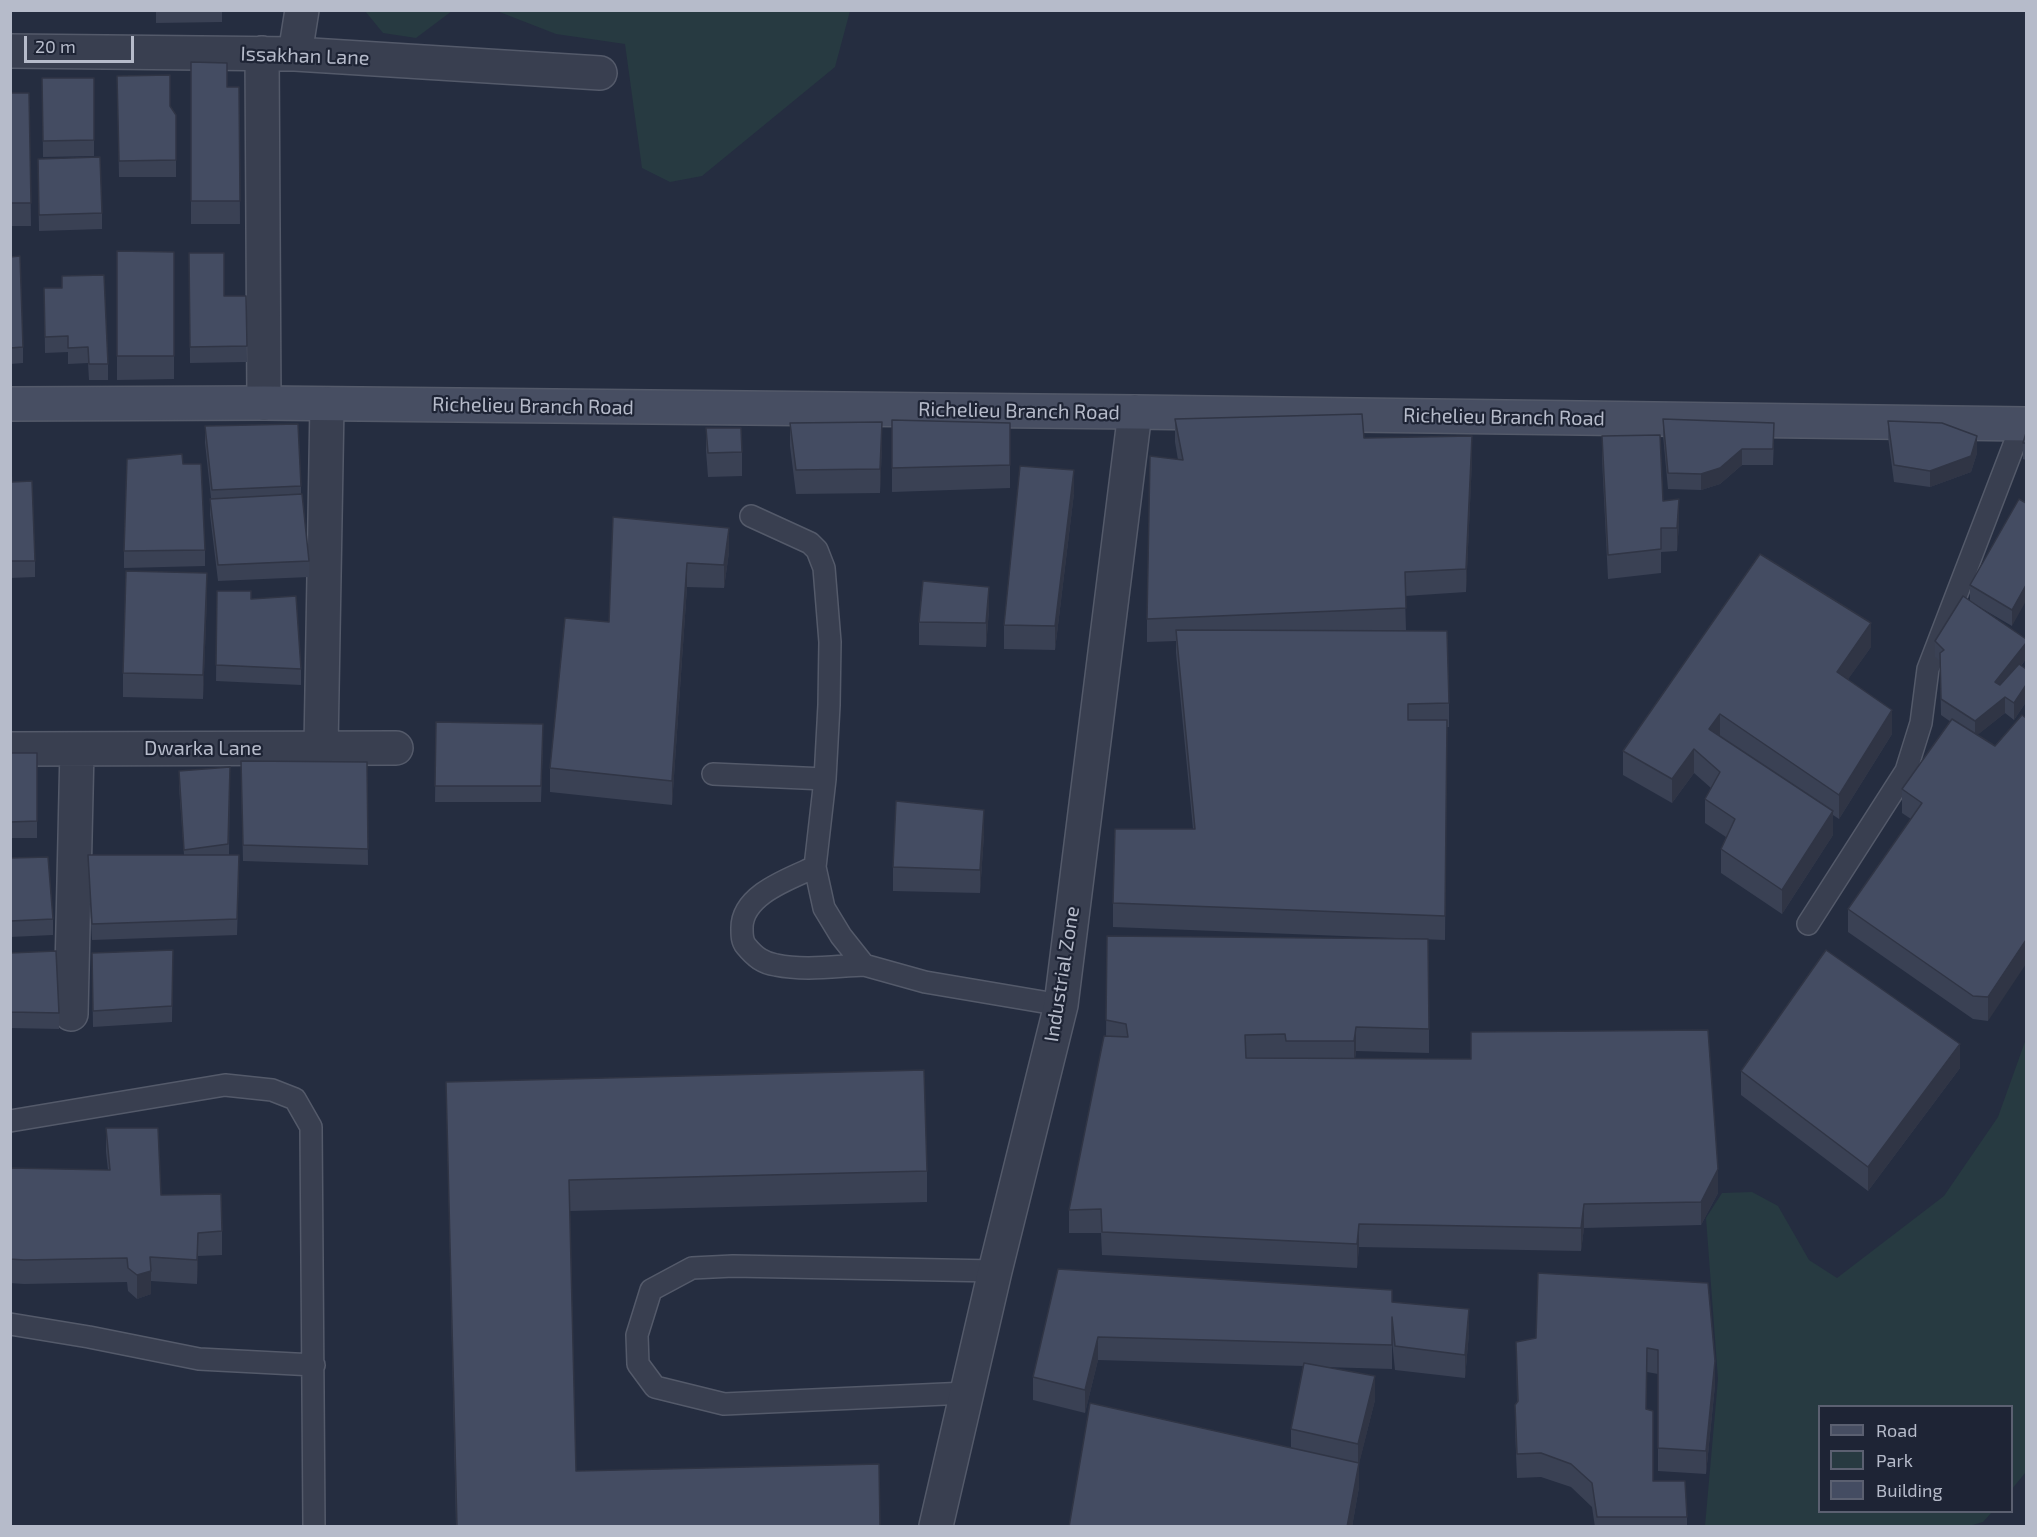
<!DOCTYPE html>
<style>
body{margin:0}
#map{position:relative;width:2037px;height:1537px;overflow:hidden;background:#252d40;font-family:"Exo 2",sans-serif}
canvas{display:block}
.frame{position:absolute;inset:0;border:12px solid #b6bbca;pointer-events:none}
.legend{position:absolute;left:1818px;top:1405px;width:195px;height:108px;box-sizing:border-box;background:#1e2435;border:2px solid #5b6071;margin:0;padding:8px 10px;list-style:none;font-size:18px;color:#b6bbca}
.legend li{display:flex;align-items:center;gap:12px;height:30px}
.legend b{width:30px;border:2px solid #5b6071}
.scale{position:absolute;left:24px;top:36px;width:110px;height:27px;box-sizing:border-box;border:3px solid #b6bbca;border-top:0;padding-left:8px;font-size:18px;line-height:21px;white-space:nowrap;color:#b6bbca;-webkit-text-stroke:4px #1e2435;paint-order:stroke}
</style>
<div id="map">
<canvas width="2037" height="1537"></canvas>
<div class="frame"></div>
<ul class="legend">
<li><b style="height:8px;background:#474e62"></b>Road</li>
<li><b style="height:16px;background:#273a41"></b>Park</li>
<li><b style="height:16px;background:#444c62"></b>Building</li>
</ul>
<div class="scale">20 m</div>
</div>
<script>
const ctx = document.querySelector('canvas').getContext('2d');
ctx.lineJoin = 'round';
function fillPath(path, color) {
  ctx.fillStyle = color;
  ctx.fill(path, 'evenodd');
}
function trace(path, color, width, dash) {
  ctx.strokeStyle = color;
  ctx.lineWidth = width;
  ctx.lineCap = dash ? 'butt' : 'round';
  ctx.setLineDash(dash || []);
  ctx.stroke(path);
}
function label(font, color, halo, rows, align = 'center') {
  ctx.font = font + ' "Exo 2",sans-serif';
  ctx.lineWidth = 4.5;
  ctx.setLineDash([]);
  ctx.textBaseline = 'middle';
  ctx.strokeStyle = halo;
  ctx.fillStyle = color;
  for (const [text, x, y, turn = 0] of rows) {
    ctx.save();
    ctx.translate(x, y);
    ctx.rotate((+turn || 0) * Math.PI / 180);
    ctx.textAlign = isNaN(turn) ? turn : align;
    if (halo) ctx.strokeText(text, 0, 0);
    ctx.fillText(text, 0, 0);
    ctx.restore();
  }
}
fillPath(new Path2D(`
 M365 11H452L416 38 383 33Z
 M497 11 850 10V11L835 67 702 176 670 182 642 168 625 44 556 34Z
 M2026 1039 2025 1473 2012 1489V1406H1820V1512H1992L1983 1522 1969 1526H1705L1718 1379 1706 1218 1722 1193 1752 1192 1778 1206 1809 1260 1837 1278 1944 1196 1998 1117Z`), '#273a41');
const lane = new Path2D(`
 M751 516 810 543 817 550 824 568 830 642 829 705 825 779 815 867 824 908 841 936 864 965 925 982 1061 1005
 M713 774 825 779
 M815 867C789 879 741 895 742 929 742 936 742 941 746 946 755 957 763 963 776 965 805 971 836 966 864 965
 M1808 924 1906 771 1921 723 1928 669 2022 424
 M10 1121 225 1085 272 1090 295 1099 311 1127 314 1526
 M10 1324 89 1337 199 1359 314 1365
 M967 1393 724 1404 655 1387 638 1364 637 1335 651 1290 692 1268 733 1266 995 1271`);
const street = new Path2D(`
 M10 51 295 54 600 73
 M262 53 264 403
 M295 54 302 10
 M321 748 327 404
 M10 749 396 748
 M71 1014 77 749
 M936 1526 995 1271 1061 1005 1135 412`);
const secondary = new Path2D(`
 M10 404 264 403 1135 412 2026 424`);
trace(lane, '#545a6a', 24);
trace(street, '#545a6a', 36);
trace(secondary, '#545a6a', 36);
trace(lane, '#393f50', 21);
trace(street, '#393f50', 33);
trace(secondary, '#474e62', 33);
fillPath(new Path2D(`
 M87 10H149V12Z
 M156 10H222V22L156 23Z
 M191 62 227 87H239L240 224H191Z
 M117 76 170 106 176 115V177H119Z
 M42 78H94V156L43 157Z
 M10 93H29L31 226H10Z
 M38 175 102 213V229L39 231Z
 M117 251 174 252V379L117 380Z
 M189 253 224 296H246L247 362 190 363Z
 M10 257 23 347V363L10 364Z
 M44 288 108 364V380H89L88 363 68 364V352L45 353Z
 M1175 419 1364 438 1472 460 1466 592 1405 596 1406 630 1449 703V727H1447L1445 940 1113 927V903L1193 829 1176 653V641L1147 642V619L1178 460 1175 442Z
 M1663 419 1774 439 1773 465H1742L1720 484 1701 490 1668 489 1663 435Z
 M892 420 1010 423V488L892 492Z
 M1888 421 1977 453 1971 472 1930 487 1894 482 1888 437Z
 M790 423 882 446 880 493 796 494 790 446Z
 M205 426 301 486V494L309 561V577L218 581 210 515V499L211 498 205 443Z
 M706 428 742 452V476L708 477 706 451Z
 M2026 433V460L2023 459V443Z
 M1602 436 1663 501 1679 523 1677 551 1661 552V573L1608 579 1602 459Z
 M10 463 12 482 35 561V577L10 578Z
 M183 464 205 550V566L124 568V551Z
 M1074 493 1055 650 1004 649V625Z
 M2019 499 2012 626 1976 605 2026 659 2021 666 2026 669V702L2014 720 2005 713 1977 735 1995 746 1988 1021 1973 1019 1848 932V909L1911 819 1902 813V789L1951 722 1941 715 1940 661 1935 657V641L1970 601V585Z
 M613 517 729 552 724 588 687 587 672 805 550 792V768L609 622Z
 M217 591 251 599 301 669V685L216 681Z
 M207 597 203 699 123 697V673Z
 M989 610 986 647 919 645V622Z
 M1871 647 1848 679 1892 734 1839 819 1833 815V835L1782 914 1721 873V849L1726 837 1705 823V799L1711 788 1694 773 1672 803 1623 775V751Z
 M436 722 543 741 541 802H435Z
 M10 753H37V838H10Z
 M367 762 368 865 243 861 241 777Z
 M230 767 229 855 239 871 237 935 92 940 88 871V855H184L179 787V771Z
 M984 834 980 893 893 891V867Z
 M10 858 53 919V935L10 937Z
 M1107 936 1429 1029V1053L1356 1051 1355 1059H1471V1032L1718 1193 1701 1225 1584 1228 1581 1251 1359 1247 1357 1268 1102 1255 1101 1233H1069V1210L1106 1036Z
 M173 950 172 1022 93 1027 92 969Z
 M10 953 59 1013V1029L10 1028Z
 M1960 1068 1868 1191 1741 1095V1071Z
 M446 1082 927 1171V1202L570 1211 576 1471 880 1527H456Z
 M106 1128 161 1195 222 1231V1255L198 1256 197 1284 151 1281V1294L137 1299 128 1291 127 1282 24 1284 10 1283V1168L108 1170 106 1152Z
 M1058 1269 1392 1302 1469 1333 1465 1378 1395 1370 1392 1341V1369L1323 1367 1375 1400 1359 1463V1487L1352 1527H1069L1291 1448V1429L1303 1366 1098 1360 1085 1413 1033 1400V1377Z
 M1538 1273 1715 1385 1706 1474 1658 1471V1374L1647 1372 1646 1409 1653 1481 1687 1517V1527H1595L1592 1507 1571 1487 1541 1477 1517 1478 1515 1428V1405L1517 1402 1516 1342 1536 1338Z`), '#3a4154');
fillPath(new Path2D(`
 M882 422V446L880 493V469Z
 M1472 436V460L1466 592V569Z
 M1977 436V453L1971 472 1930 487V471Z
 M1742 449V465L1720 484 1701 490V474Z
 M1074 470V493L1055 650V626Z
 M1679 499V523L1677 551V528Z
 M729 528V552L724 588V565Z
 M687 563V587L672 805V781Z
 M207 573V597L203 699V675Z
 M2026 585V601L2012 626V610Z
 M989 587V610L986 647V623Z
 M1871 623V647L1837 695V672Z
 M2026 643V659L1995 698V682Z
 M2026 685V702L2014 720V703Z
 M2005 697V713L1975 737V721Z
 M1892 710V734L1839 819V795Z
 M1720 714V738L1709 729Z
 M1694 749V773L1672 803V779Z
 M984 810V834L980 893V870Z
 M1833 811V835L1782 914V890Z
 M2026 940V964L1988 1021V997Z
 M1356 1027V1051L1354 1065V1041Z
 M1960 1044V1068L1868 1191V1167Z
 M1718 1169V1193L1701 1225V1202Z
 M1584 1204V1228L1581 1251V1228Z
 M1359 1224V1247L1357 1268V1244Z
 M198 1233V1256L197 1284V1260Z
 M151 1271V1294L137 1299V1275Z
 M1469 1309V1333L1465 1378V1355Z
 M1098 1337V1360L1085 1413V1390Z
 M1715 1361V1385L1706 1474V1451Z
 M1375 1376V1400L1358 1468V1444Z
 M1359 1463V1487L1352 1527H1347Z`), '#303545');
const building = new Path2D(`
 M191 62 227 63V87H239L240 201H191Z
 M170 75V106L176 115V160L119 161 117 76Z
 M42 78H94V140L43 141Z
 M10 93H29L31 203H10Z
 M100 157 102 213 39 215 38 159Z
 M117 251 174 252V356H117Z
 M189 253H224V296H246L247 346 190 347Z
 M20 256 23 347 10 348V257Z
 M104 275 108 364H89L88 347 68 348V336L45 337 44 288H62V276Z
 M1362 414 1364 438 1472 436 1466 569 1405 572 1406 608 1147 619 1150 456 1183 460 1175 419Z
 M1663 419 1774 423 1773 449H1742L1720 468 1701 474 1668 473Z
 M892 420 1010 423V465L892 468Z
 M1888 421 1942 423 1977 436 1971 456 1930 471 1894 465Z
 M882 422 880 469 796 470 790 423Z
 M298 424 301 486 212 490 205 426Z
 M706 428H741L742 452 708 453Z
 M2026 433V443H2023Z
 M1660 435 1663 501 1679 499 1677 528H1661V549L1608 555 1602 436Z
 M182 454 183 464H201L205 550 124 551 127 459Z
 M10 463 12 482 32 481 35 561H10Z
 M1020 466 1074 470 1055 626 1004 625Z
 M302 494 309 561 218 565 210 499Z
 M2019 499 2026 503V585L2012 610 1970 585Z
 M613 517 729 528 724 565 687 563 672 781 550 768 565 618 609 622Z
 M1760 554 1871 623 1837 672 1892 710 1839 795 1720 714 1709 729 1833 811 1782 890 1721 849 1735 819 1705 799 1720 772 1694 749 1672 779 1623 751Z
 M126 571 207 573 203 675 123 673Z
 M923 581 989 587 986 623 919 622Z
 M217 591H251V599L296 596 301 669 216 665Z
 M1963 596 2026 639V643L1995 682 2000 685 2019 664 2026 669V685L2014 703 2005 697 1975 721 1941 699 1940 653 1944 650 1935 641Z
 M1176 630 1447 631 1449 703 1408 704V720H1447L1445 916 1113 903 1115 829H1195Z
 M2022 715 2026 718V940L1988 997 1973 996 1848 909 1922 803 1902 789 1952 719 1995 746Z
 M436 722 543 724 541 786H435Z
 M10 753H37V821L10 822Z
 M241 761 367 762 368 849 243 845Z
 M230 767 228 844 184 850 179 771Z
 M896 801 984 810 980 870 893 867Z
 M88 855H239L237 919 92 924Z
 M48 857 53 919 10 921V858Z
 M1107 936 1428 939 1429 1029 1356 1027 1354 1041H1286L1285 1034 1245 1035 1246 1058 1471 1059V1032L1708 1030 1718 1169 1701 1202 1584 1204 1581 1228 1359 1224 1357 1244 1102 1232 1101 1209 1069 1210 1104 1036 1128 1037 1126 1024 1106 1020Z
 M173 950 172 1006 93 1011 92 953Z
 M1826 950 1960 1044 1868 1167 1741 1071Z
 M56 951 59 1013 10 1012V953Z
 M924 1070 927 1171 569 1180 576 1471 879 1464 880 1527H457L446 1082Z
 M106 1128H158L161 1195 221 1194 222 1231 198 1233 197 1260 150 1257 151 1271 137 1275 128 1268 127 1258 24 1260 10 1259V1168L110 1170Z
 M1058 1269 1392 1290V1302L1469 1309 1465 1355 1395 1346 1392 1317V1345L1098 1337 1085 1390 1033 1377Z
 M1538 1273 1708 1283 1715 1361 1706 1451 1658 1448V1350L1647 1348 1646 1409 1653 1411V1481H1685L1687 1517H1597L1592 1483 1571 1464 1541 1453 1517 1454 1515 1405 1518 1401 1516 1342 1536 1338Z
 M1304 1363 1375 1376 1358 1444 1291 1429Z
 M1090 1403 1359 1463 1347 1527H1069Z`);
fillPath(building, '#444c62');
trace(building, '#303545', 1.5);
label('20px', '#b6bbca', '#1e2435', [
 ["Issakhan Lane",305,56,2],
 ["Richelieu Branch Road",533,406,1],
 ["Richelieu Branch Road",1019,411,1],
 ["Richelieu Branch Road",1504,417,1],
 ["Dwarka Lane",203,748],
 ["Industrial Zone",1062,974,-81]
]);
</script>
